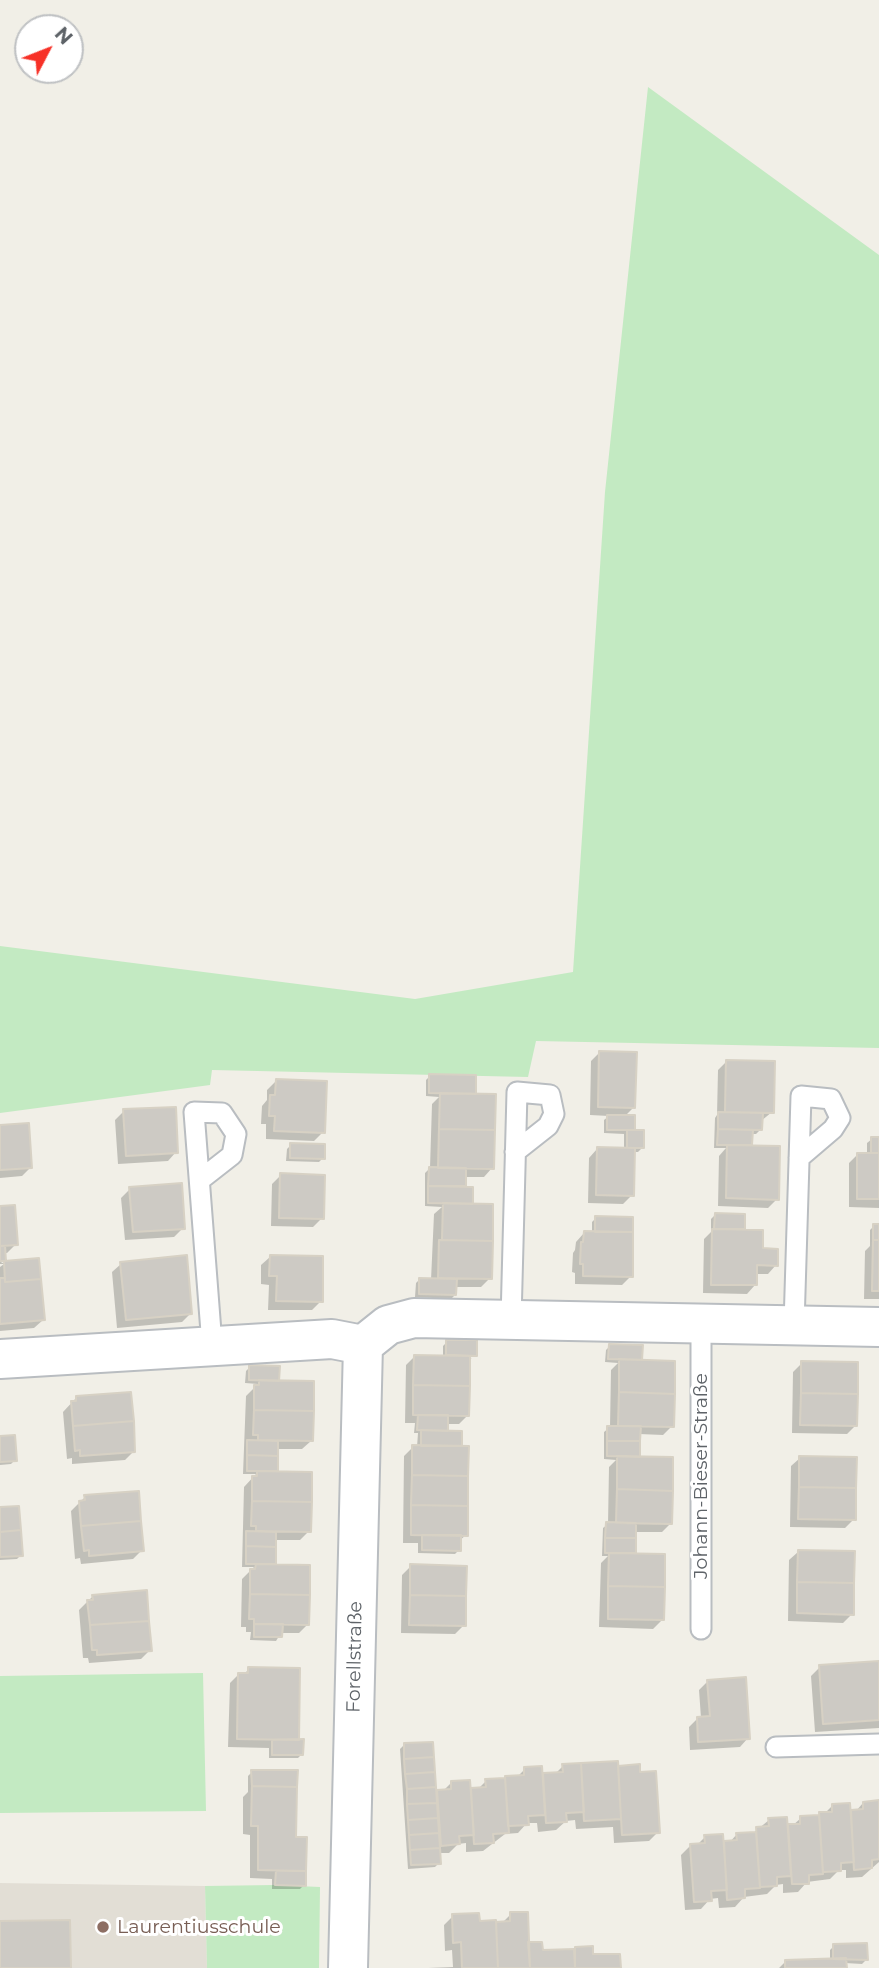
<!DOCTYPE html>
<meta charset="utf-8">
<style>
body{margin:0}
#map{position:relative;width:879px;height:1968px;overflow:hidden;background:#f1efe7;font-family:Montserrat,sans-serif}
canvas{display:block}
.north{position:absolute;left:14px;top:14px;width:70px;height:70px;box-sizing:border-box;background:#fff;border:2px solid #bfc1c3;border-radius:50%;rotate:48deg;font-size:19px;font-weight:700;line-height:28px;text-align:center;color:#5e6368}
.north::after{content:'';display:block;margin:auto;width:24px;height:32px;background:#f73127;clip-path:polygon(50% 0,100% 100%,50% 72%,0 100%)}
</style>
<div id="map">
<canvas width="879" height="1968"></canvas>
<div class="north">N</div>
</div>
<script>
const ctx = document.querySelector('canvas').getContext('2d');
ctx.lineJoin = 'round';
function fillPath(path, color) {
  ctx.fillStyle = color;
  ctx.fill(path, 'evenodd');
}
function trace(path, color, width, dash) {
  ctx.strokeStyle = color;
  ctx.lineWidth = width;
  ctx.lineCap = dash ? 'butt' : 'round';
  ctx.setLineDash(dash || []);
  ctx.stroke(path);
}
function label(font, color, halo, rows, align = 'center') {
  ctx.font = font + ' Montserrat,sans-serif';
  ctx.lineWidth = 6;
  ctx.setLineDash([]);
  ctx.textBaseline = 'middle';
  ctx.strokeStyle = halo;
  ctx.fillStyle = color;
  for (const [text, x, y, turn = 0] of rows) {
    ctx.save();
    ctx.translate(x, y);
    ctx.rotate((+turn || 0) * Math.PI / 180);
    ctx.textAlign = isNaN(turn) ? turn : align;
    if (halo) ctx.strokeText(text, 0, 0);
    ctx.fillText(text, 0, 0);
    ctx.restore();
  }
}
fillPath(new Path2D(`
 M0 1883 205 1886 207 1968H0Z`), '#e2ded5');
fillPath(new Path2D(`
 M648 87 879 255V1048L536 1041 528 1077 212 1070 210 1085 0 1113V946L415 999 573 972 605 492Z
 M203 1673 206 1811 0 1813V1676Z
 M275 1885 320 1887 319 1968H207L205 1886Z`), '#c3eac2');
fillPath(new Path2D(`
 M600 1052 634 1107 624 1117 642 1148 638 1152H633L632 1195 623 1204 588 1203 589 1158 597 1149 624 1150V1134L604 1133V1120L609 1116 590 1115 591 1061Z
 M727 1061 772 1112 761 1121V1129L756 1134H751V1147L777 1199 768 1208 718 1206 719 1156 726 1148H714L715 1118 717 1115 718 1070Z
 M430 1076 474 1096 492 1168 484 1177H464V1188L469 1205 492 1206 490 1278 481 1287H455V1295L451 1299 415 1297 416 1283 420 1279 431 1280 434 1214 442 1207 425 1206V1173L430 1168 432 1104 439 1097 426 1096V1080Z
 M276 1081 323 1132 314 1141 266 1139V1124H261L262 1106 267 1100V1090Z
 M124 1111 176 1152 168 1161 118 1164 115 1120Z
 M0 1127 31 1167 22 1176 0 1178Z
 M872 1139H879V1208L849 1207V1163L858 1154 867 1155V1143Z
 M291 1145 323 1158 319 1162 286 1161 287 1149Z
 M281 1175 322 1218 313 1227 271 1226 272 1184Z
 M130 1189 183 1228 174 1237 125 1240 121 1198Z
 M0 1207 16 1244 7 1253H4V1260L1 1263 38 1260 43 1320 34 1328 0 1331V1267L4 1264H0Z
 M715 1215 743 1216V1231L776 1265 768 1274H756L755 1285 747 1294 703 1293 704 1239 711 1232V1219Z
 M596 1218 631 1276 622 1285 575 1284V1273L572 1272 573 1253 575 1250 576 1242 584 1233H592V1222Z
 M874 1226H879V1299H864L865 1251 870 1246V1230Z
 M270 1257 321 1301 312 1310H268L269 1285 261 1284V1265Z
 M121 1264 191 1313 182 1322 117 1328 112 1272Z
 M447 1342H475L473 1357V1354H462V1357L472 1358 469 1359 468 1415 459 1424H446V1433H460V1445L457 1448H467L466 1535 459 1541V1550L455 1554 418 1553V1543H403L404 1456 413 1447H417L418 1433H414L415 1423H405L406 1365 415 1356 443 1357V1346Z
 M610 1346 640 1359 672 1426 663 1435 639 1434 638 1459 671 1523 662 1532H634V1552L631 1555 662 1620 653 1629 599 1627 601 1563 608 1556H602L603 1528 608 1524 609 1467 616 1460 604 1459V1432L610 1427 611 1370 618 1363 605 1362 606 1350Z
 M802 1363 856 1425 847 1434 792 1433 793 1372Z
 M250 1367 277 1382 311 1441 302 1449H276V1473L309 1531 300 1540H274V1566L308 1624 299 1633H281L276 1641 250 1640 251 1632H246V1627H241L242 1579 254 1567H242L244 1487 256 1474H243L246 1396 258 1384 245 1383 246 1371Z
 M76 1398 134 1451 125 1460 72 1464V1458L67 1459 63 1412Z
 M0 1438 15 1460 11 1464 0 1465Z
 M800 1458 854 1519 845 1528 790 1527 791 1466Z
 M85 1497 142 1550 133 1559 81 1564 80 1558 75 1559 71 1511Z
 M0 1509 21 1555 17 1559 0 1560Z
 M798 1552 852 1614 843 1623 788 1621 789 1560Z
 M411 1566 464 1625 455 1634 401 1633 402 1575Z
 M93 1596 150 1650 141 1659 89 1663 88 1658H83L79 1610Z
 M879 1663V1728L815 1732 811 1676 820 1667Z
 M249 1669 297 1741 302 1754 298 1758H269V1748L228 1747 230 1683 238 1675H243Z
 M708 1681 748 1738 740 1747 690 1750 689 1727 698 1718H701L699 1690Z
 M404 1745 435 1795 443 1791 451 1783 469 1790 478 1789 486 1781 516 1778 525 1769 541 1775 555 1774 563 1766 658 1832 649 1841 614 1843 613 1827 576 1829 575 1820 566 1821 556 1830 538 1832 537 1823H527L518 1833 505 1834 483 1851 466 1852V1843L458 1844 449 1853H439V1863L435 1867 408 1869 400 1749Z
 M252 1772 295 1839 305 1838 304 1885 300 1889H272V1879L250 1878V1835L243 1834V1797L248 1792V1776Z
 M879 1802V1862L862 1877 846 1878V1870H839L830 1879 807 1882 798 1892 783 1893V1884L776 1885 767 1894 744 1897 735 1907 719 1908 718 1898 710 1899 701 1909 685 1910 681 1855 690 1846 697 1845 705 1837 722 1843H729L737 1834H752L769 1820 786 1826H792L801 1818 823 1815 833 1805 849 1812 856 1811 863 1803Z
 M511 1914 527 1944 541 1952 573 1951 575 1948 619 1968H428L453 1967 452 1950 445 1951 444 1925 453 1916 478 1922 502 1923Z
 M834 1946 866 1960 862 1964 845 1963V1968H779L786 1961 830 1960V1950Z`), '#0003');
const building = new Path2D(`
 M599 1051 637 1052 635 1108 598 1107Z
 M726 1060 775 1061 774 1113 725 1112Z
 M429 1074 476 1075V1094L429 1093Z
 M276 1079 327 1081 325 1133 274 1131 275 1116H269L270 1095H275Z
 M440 1093 496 1094 495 1130 439 1129Z
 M176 1107 178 1153 126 1156 123 1109Z
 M718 1112 763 1113 762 1130 718 1129Z
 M607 1115H635V1130H607Z
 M29 1123 32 1168 0 1170V1125Z
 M439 1129 495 1130 494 1169 438 1168Z
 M718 1129 753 1130 752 1145H717Z
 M627 1130H644V1148H627Z
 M871 1137H879V1153H871Z
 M290 1143 325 1144V1159L290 1158Z
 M727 1145 780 1146 779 1200 726 1198Z
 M597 1147 635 1148 634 1196 596 1195Z
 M857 1153H879V1199H857Z
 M429 1167 466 1168V1186H428Z
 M280 1173 325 1175 324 1219 279 1218Z
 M182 1183 185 1229 133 1232 129 1187Z
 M428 1186 473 1187V1204L428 1203Z
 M443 1203 493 1204V1241L442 1240Z
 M15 1205 18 1245 0 1246V1206Z
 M715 1213 745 1214V1229H714Z
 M595 1216 633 1217V1232H595Z
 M873 1224H879V1240H873Z
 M712 1229 763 1230V1248L778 1249V1266L757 1265V1285H711Z
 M584 1231 633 1232V1277L583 1276V1264H580L581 1242H583Z
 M439 1240 493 1241 492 1279 438 1278Z
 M873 1240H879V1291H872Z
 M0 1246H5L6 1261H0Z
 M187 1255 192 1314 126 1320 120 1262Z
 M270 1255 323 1256V1302L276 1301 277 1276H269Z
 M39 1258 41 1279 5 1282 4 1261Z
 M0 1278H5V1282L41 1279 45 1320 0 1324Z
 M419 1278 457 1279 456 1295 419 1294Z
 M446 1340H477V1356L446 1355Z
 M609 1344 643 1345 642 1360 608 1359Z
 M414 1355 470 1356V1386L413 1385Z
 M619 1359 675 1361V1394L619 1392Z
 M801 1361 858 1362V1394L801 1393Z
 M249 1365 280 1366 279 1381 249 1380Z
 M259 1380 314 1381V1411L254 1410V1385H259Z
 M413 1385 470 1386 469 1416 413 1415Z
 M131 1392 134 1421 73 1426 71 1401H76V1396Z
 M619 1392 675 1394 674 1427 618 1426Z
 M801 1393 858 1394 857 1426 800 1425Z
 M254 1410 314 1411 313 1441 258 1440V1435H253Z
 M418 1415H448V1431L417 1430Z
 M134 1421 135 1452 80 1456V1450L75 1451 73 1426Z
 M607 1426H641L640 1441H607Z
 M421 1430 462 1431V1446H421Z
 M15 1435 17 1461 0 1462V1436Z
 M247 1440 278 1441V1456L247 1455Z
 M607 1441H640V1457L607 1456Z
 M412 1445 469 1446 468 1476 412 1475Z
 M247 1455 278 1456V1471H247Z
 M617 1456 673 1457V1491L617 1489Z
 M799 1456 857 1457 856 1488 799 1487Z
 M257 1471 312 1472V1502L252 1501V1476H257Z
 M412 1475 468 1476V1506L411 1505Z
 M799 1487 856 1488V1520L798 1519Z
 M617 1489 673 1491 672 1524 616 1523Z
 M139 1491 141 1521 81 1526 79 1501 85 1500 84 1495Z
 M252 1501 312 1502 311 1532 256 1531V1526H251Z
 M411 1505 468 1506V1536L411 1535Z
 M19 1506 21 1530 0 1532V1507Z
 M141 1521 144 1551 89 1556V1550L84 1551 81 1526Z
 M606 1522 636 1523V1538H605Z
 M21 1530 23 1556 0 1557V1532Z
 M246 1531 276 1532V1547L246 1546Z
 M422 1535H461V1551L422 1550Z
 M605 1538H636V1553H605Z
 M246 1546 276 1547V1564H246Z
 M798 1550 855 1551 854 1583 797 1582Z
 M609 1553 665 1554V1587L608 1586Z
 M256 1564 310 1565V1595L250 1594V1569H255Z
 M410 1564 467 1566 466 1596 410 1595Z
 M797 1582 854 1583V1615L797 1613Z
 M608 1586 665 1587 664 1620 608 1619Z
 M147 1590 149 1621 90 1625 87 1600H93L92 1595Z
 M250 1594 310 1595 309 1625 254 1624V1619H249Z
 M410 1595 466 1596V1626L409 1625Z
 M149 1621 152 1651 97 1655V1650H92L90 1625Z
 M254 1624H283L282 1637H254Z
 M879 1661V1720L823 1724 819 1665Z
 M248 1667 300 1668 299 1740 237 1739 238 1673H248Z
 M746 1677 750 1739 698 1742 697 1717 710 1716 707 1680Z
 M304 1739 303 1755H272V1740Z
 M433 1742 434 1757 404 1759V1743Z
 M434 1757 435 1772 405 1774 404 1759Z
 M618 1761 621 1819 584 1821 581 1763Z
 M581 1763 584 1812 566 1813 567 1822 546 1823 543 1773 563 1772 562 1764Z
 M640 1764V1772L656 1771 660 1833 622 1835 618 1766Z
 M542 1766 545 1815 528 1816 529 1825 508 1826 505 1776 524 1775V1767Z
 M251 1770H298L297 1787 252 1786Z
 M435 1772 436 1787 407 1789 405 1774Z
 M505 1778 509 1833 493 1834 494 1843 474 1844 471 1788 486 1787 485 1779Z
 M470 1780 474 1835 459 1836 460 1844 441 1846 437 1790 451 1789V1781Z
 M252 1786 297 1787 296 1837H307L306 1871 258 1870V1826H251Z
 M436 1787 437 1803 407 1804V1789Z
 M879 1800V1859L872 1860V1868L854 1870 851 1810 863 1809V1802Z
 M437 1803 438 1818 408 1820 407 1804Z
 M850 1803 854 1862 841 1863V1871L823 1872 819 1812H832V1804Z
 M819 1815 823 1874 809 1875V1884H792L788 1824H800V1816Z
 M787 1817 791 1876 777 1877V1886L760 1887 756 1827 769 1826 768 1818Z
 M438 1818 439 1833 409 1835 408 1820Z
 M756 1832 760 1888 745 1889V1898L727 1900 724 1841 737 1840 736 1833Z
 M439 1833 440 1848 410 1850 409 1835Z
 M723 1834 727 1890 711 1891 712 1901 694 1902 690 1844 705 1843 704 1835Z
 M440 1848 441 1864 411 1865 410 1850Z
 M276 1871H306V1886L275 1885Z
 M510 1912H528L530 1968H498L496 1922 510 1921Z
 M479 1913 480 1921 496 1920 498 1968H462L461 1942 453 1943 452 1914Z
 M70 1920 71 1968H0V1921Z
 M528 1942H542L543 1950 574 1949 575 1968H530Z
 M867 1943 868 1960 833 1959V1944Z
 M593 1946V1954H620L621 1968H575V1947Z
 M846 1958 847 1968H785V1960Z`);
fillPath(building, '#cdcac4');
trace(building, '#d7d1c4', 2);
const lane = new Path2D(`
 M200 1180 232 1155 236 1134 222 1113 194 1112 212 1345
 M511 1320 517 1092 550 1095 554 1114 548 1126 515 1152
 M701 1324V1629
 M794 1325 801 1096 831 1099 840 1118 833 1129 799 1158
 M776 1747 879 1744`);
const street = new Path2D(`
 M0 1359 332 1339 363 1345 388 1325 414 1318 879 1327
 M348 1968 363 1345`);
trace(lane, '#b9bdc1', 23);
trace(street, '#b9bdc1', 42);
trace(lane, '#fff', 19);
trace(street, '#fff', 38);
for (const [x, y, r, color] of [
 [103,1927,7,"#8d6e63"]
]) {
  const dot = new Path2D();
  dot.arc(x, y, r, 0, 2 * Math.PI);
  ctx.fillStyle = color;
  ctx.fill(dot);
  trace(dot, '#fff', 2.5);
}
label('19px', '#5e6368', '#fff', [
 ["Johann-Bieser-Straße",701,1476,-90],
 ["Forellstraße",355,1657,-89]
]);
label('19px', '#785e54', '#fff', [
 ["Laurentiusschule",117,1927]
], 'left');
</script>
